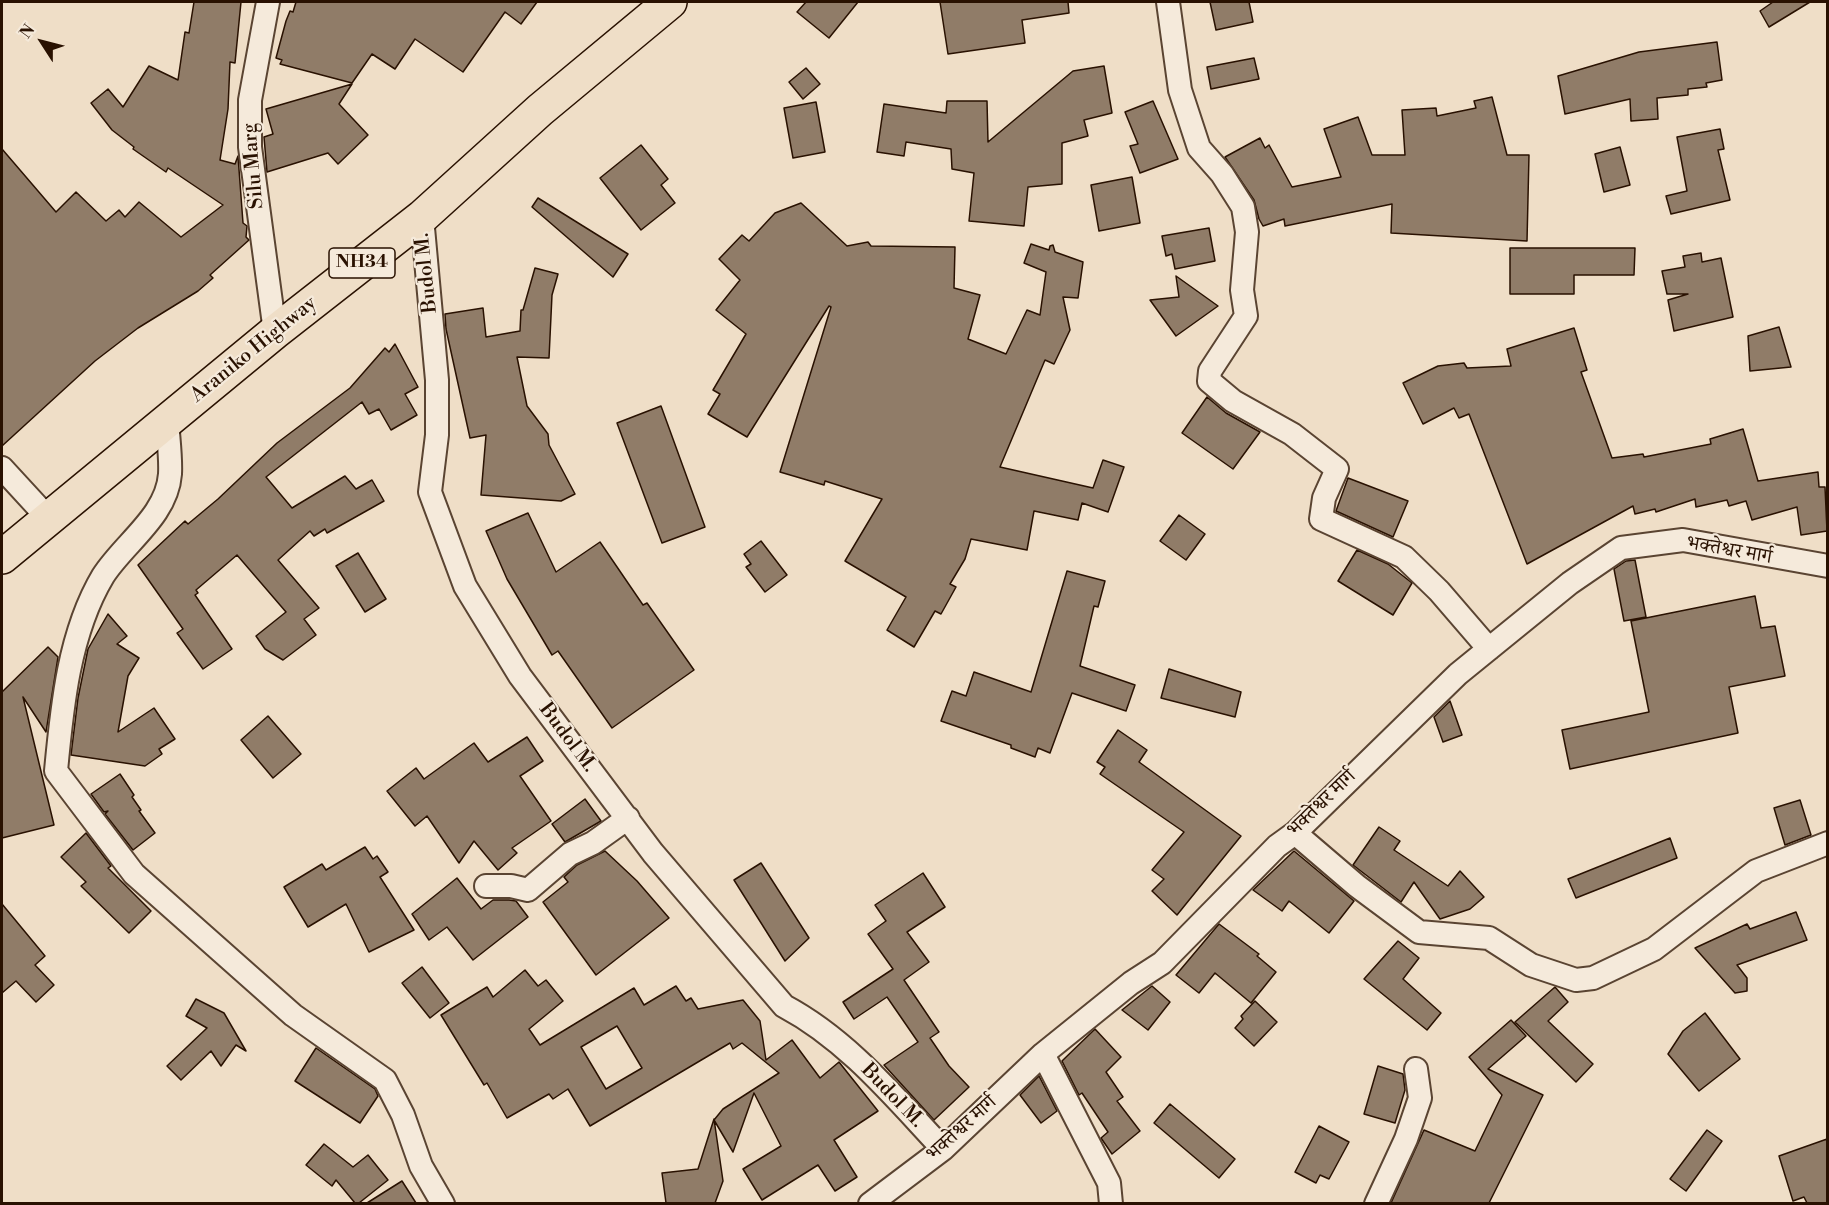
<!DOCTYPE html>
<meta charset="utf-8">
<style>
body{margin:0}
#map{position:relative;width:1829px;height:1205px;overflow:hidden;background:#efdec7;font-family:"Libre Bodoni",serif}
canvas{display:block}
.frame{position:absolute;inset:0;border:3px solid #291101;pointer-events:none}
.north{position:absolute;left:12px;top:12px;width:60px;height:60px;-webkit-text-stroke:4px #f5eadb;paint-order:stroke;rotate:306deg;font-size:16px;font-weight:700;line-height:24px;text-align:center;color:#291101}
.north::after{content:'';display:block;margin:auto;width:21px;height:27px;background:#291101;clip-path:polygon(50% 0,100% 100%,50% 72%,0 100%)}
</style>
<div id="map">
<canvas width="1829" height="1205"></canvas>
<div class="frame"></div>
<div class="north">N</div>
</div>
<script>
const ctx = document.querySelector('canvas').getContext('2d');
ctx.lineJoin = 'round';
function fillPath(path, color) {
  ctx.fillStyle = color;
  ctx.fill(path, 'evenodd');
}
function trace(path, color, width, dash) {
  ctx.strokeStyle = color;
  ctx.lineWidth = width;
  ctx.lineCap = dash ? 'butt' : 'round';
  ctx.setLineDash(dash || []);
  ctx.stroke(path);
}
function label(font, color, halo, rows, align = 'center') {
  ctx.font = font + ' "Libre Bodoni","Noto Serif Devanagari",serif';
  ctx.lineWidth = 4.5;
  ctx.setLineDash([]);
  ctx.textBaseline = 'middle';
  ctx.strokeStyle = halo;
  ctx.fillStyle = color;
  for (const [text, x, y, turn = 0] of rows) {
    ctx.save();
    ctx.translate(x, y);
    ctx.rotate((+turn || 0) * Math.PI / 180);
    ctx.textAlign = isNaN(turn) ? turn : align;
    if (halo) ctx.strokeText(text, 0, 0);
    ctx.fillText(text, 0, 0);
    ctx.restore();
  }
}
const building = new Path2D(`
 M194 2H241L235 63 230 62 228 109 220 160 235 164 238 156 243 223 247 226 246 237 249 240 210 275 213 278 198 291 138 328 95 361 2 446V149L56 212 76 192 106 221 119 210 125 217 139 202 181 237 223 205 168 168 166 172 133 149 134 147 112 130 91 103 108 89 123 107 149 66 178 80 185 32 189 33Z
 M296 2H537L521 24 505 12 463 72 415 39 395 69 372 54 352 83 280 64 282 60 276 58 286 21 290 11 293 12Z
 M806 2H858L829 38 797 12Z
 M940 2H1068L1069 13 1022 20 1025 43 948 54Z
 M1210 2H1249L1253 22 1216 30Z
 M1773 2H1810L1769 27 1760 11Z
 M1717 42 1722 80 1706 83 1707 87 1688 89V95L1657 98 1658 119 1631 121 1630 99 1565 114 1558 76 1639 52Z
 M1254 58 1259 79 1211 89 1207 67Z
 M1104 66 1112 113 1084 120 1088 136 1062 143V184L1028 187 1024 226 969 221 974 173 952 169 951 149 906 142 904 156 877 152 884 104 946 113 947 101H987L988 142 1073 71Z
 M806 68 820 84 803 99 789 82Z
 M352 84 339 104 368 135 338 164 328 153 267 172 264 137 273 134 266 109Z
 M1492 97 1507 155H1529L1527 241 1391 233 1392 204 1285 226 1284 219 1263 226 1259 219 1254 200 1225 157 1260 138 1265 148 1269 145 1292 187 1341 177 1324 129 1358 117 1372 155H1405L1402 110 1436 108 1437 116 1476 108 1474 101Z
 M1153 101 1178 159 1140 173 1130 146 1138 144 1125 112Z
 M816 102 825 152 793 158 784 108Z
 M1720 129 1724 149 1718 150 1730 200 1671 214 1666 196 1687 191 1677 137Z
 M641 145 668 179 661 185 675 203 641 230 600 178Z
 M1620 147 1630 185 1604 192 1595 154Z
 M1132 177 1140 223 1099 231 1091 185Z
 M538 198 628 254 613 277 532 207Z
 M801 203 847 246 868 242 871 246 955 247 954 288 980 295 968 339 1006 354 1027 310 1040 315 1046 272 1024 263 1031 244 1049 250 1050 246 1053 245 1055 252 1083 262 1078 298 1063 297 1070 330 1054 364 1045 360 1000 467 1093 488 1103 460 1124 467 1108 512 1082 503 1078 520 1034 511 1027 550 971 539 965 559 950 584 956 587 941 614 935 611 914 647 887 630 906 597 845 561 882 499 825 481 824 485 780 472 831 307 829 306 747 437 708 414 720 394 713 390 746 334 716 310 740 280 719 259 742 235 749 241 775 213Z
 M1209 228 1215 261 1175 269 1172 254 1166 256 1162 236Z
 M1510 248H1635L1634 275H1574V294H1510Z
 M1701 253 1702 262 1721 258 1733 317 1674 331 1668 300 1688 294H1667L1662 271 1685 267 1683 256Z
 M535 268 558 274 552 295 549 358 517 357 527 406 548 434 549 445 575 494 561 501 481 495 486 435 470 438 446 329 445 314 483 308 486 337 520 331 521 310H523Z
 M1176 276 1218 306 1176 336 1150 300 1179 297Z
 M1779 327 1791 367 1750 371 1748 336Z
 M1574 328 1587 370 1581 372 1612 458 1643 454 1644 457 1711 444 1710 439 1743 429 1758 481 1818 472 1819 487H1825L1827 531 1801 535 1797 507 1752 520 1746 501 1729 506 1727 500 1696 507 1695 499 1656 512 1655 509 1635 514 1633 506 1527 564 1469 414 1459 418 1454 408 1423 424 1403 383 1438 366 1464 363 1467 368 1511 366 1507 349Z
 M395 344 418 387 405 394 417 415 391 430 379 409 369 414 362 402 266 477 292 508 345 476 356 489 372 480 384 501 327 533 325 529 314 536 310 531 278 560 319 608 304 619 316 635 283 660 265 649 256 636 286 612 237 555 196 590 198 593 195 595 232 649 203 669 177 633 183 629 138 565 185 521 188 524 218 499 277 443 350 388 385 348 389 352Z
 M1207 397 1226 413 1260 432 1233 469 1182 433Z
 M661 406 705 527 662 543 617 423Z
 M1348 478 1408 501 1393 537 1336 511Z
 M528 513 556 572 600 542 643 605 647 603 694 670 612 728 558 651 552 655 507 579 486 531Z
 M1179 515 1205 534 1186 560 1160 541Z
 M761 541 787 575 765 592 746 567 751 564 744 554Z
 M1357 550 1388 564 1412 583 1393 615 1338 581Z
 M358 553 386 599 365 612 336 566Z
 M1635 560 1646 617 1624 621 1614 569 1626 561Z
 M1067 571 1105 581 1098 607 1094 606 1080 666 1135 685 1126 711 1072 693 1050 753 1038 748 1035 757 1011 748V745L941 721 952 691 966 696 974 672 1031 692Z
 M1755 596 1761 628 1775 626 1785 676 1729 687 1738 733 1570 769 1562 730 1649 712 1631 621Z
 M108 614 127 636 117 644 139 658 128 676 118 732 154 708 175 739 159 749 162 754 145 766 71 755 78 698 88 649Z
 M48 647 58 657 46 732 23 697 54 825 2 838V692Z
 M1169 669 1241 692 1235 717 1161 698Z
 M1450 701 1462 735 1443 742 1434 717Z
 M268 716 301 754 273 778 241 740Z
 M1118 730 1147 750 1139 762 1241 836 1177 915 1152 891 1164 879 1152 870 1184 832 1100 774 1105 767 1097 762Z
 M527 737 543 761 520 776 551 821 512 848 517 853 498 870 474 841 459 863 427 816 415 826 387 791 416 768 424 779 474 743 488 762Z
 M120 774 134 795 132 797 141 810 139 811 155 833 133 850 105 814 108 811 104 812 91 794Z
 M585 799 601 821 565 842 552 824Z
 M1800 800 1811 835 1785 845 1774 808Z
 M1379 827 1400 841 1394 850 1448 886 1460 871 1484 897 1470 909 1440 919 1414 882 1401 902 1353 865Z
 M86 833 111 866 108 868 151 911 129 933 81 886 86 882 61 857Z
 M1670 838 1677 858 1576 898 1568 879Z
 M365 847 373 859 377 856 388 872 380 877 414 930 369 952 346 904 308 927 284 887 322 864 326 870Z
 M605 851 637 881 669 918 596 975 543 902 568 882 564 877 577 865Z
 M1294 851 1354 901 1329 933 1289 901 1282 911 1253 890Z
 M761 863 809 938 785 961 734 880Z
 M923 873 945 907 907 932 929 962 904 980 939 1032 930 1038 949 1066 969 1087 934 1120 884 1065 918 1042 887 997 854 1019 843 1002 893 969 868 934 886 921 875 905Z
 M457 878 481 909 493 900H509L516 901 528 917 473 960 447 927 429 940 412 914Z
 M2 904 45 956 35 965 54 985 36 1002 16 981 2 993Z
 M1796 912 1807 940 1737 965 1747 978V991L1735 993 1695 948 1747 924 1750 929Z
 M1219 924 1259 954 1257 956 1276 972 1251 1003 1215 973 1199 993 1176 975Z
 M1398 941 1419 958 1403 979 1441 1013 1427 1030 1364 979Z
 M422 967 449 1003 430 1018 402 983Z
 M525 970 538 986 546 980 563 1001 529 1029 540 1045 634 988 644 1005 676 986 686 1001 691 998 698 1009 743 1000 760 1021 766 1060 792 1040 820 1078 839 1062 878 1111 834 1140 857 1177 835 1191 818 1165 762 1200 743 1169 781 1146 754 1093 733 1152 714 1120 723 1109 779 1073 742 1043 733 1049 730 1043 590 1126 568 1089 553 1099 549 1094 507 1118 487 1083 484 1085 441 1015 487 987 493 997ZM617 1026 642 1068 606 1089 581 1047Z
 M1152 986 1170 1002 1148 1030 1122 1010Z
 M1555 987 1568 1002 1548 1021 1593 1064 1576 1082 1515 1022Z
 M196 999 224 1013 246 1051 236 1045 221 1066 211 1051 181 1080 167 1066 207 1028 186 1016Z
 M1255 1001 1277 1022 1254 1046 1235 1028 1243 1019 1241 1016Z
 M1705 1013 1740 1059 1699 1091 1668 1054 1683 1031Z
 M1511 1020 1526 1036 1488 1069 1543 1095 1489 1203H1391L1424 1130 1475 1151 1502 1095 1469 1057Z
 M1095 1029 1121 1057 1106 1072 1123 1097 1117 1101 1140 1131 1112 1154 1101 1138 1108 1132 1082 1093 1079 1095 1062 1061Z
 M316 1048 375 1089 378 1096 360 1123 295 1081Z
 M1378 1066 1403 1074 1405 1090 1395 1123 1364 1114Z
 M1039 1076 1057 1111 1041 1123 1020 1095Z
 M1170 1104 1235 1159 1219 1178 1154 1123Z
 M714 1119 723 1181 715 1203H666L662 1173 698 1169Z
 M1319 1126 1349 1142 1329 1179 1320 1175 1316 1183 1295 1172Z
 M1707 1130 1722 1141 1686 1191 1670 1179Z
 M1827 1139V1203H1807L1804 1197 1793 1201 1779 1156Z
 M324 1144 353 1167 368 1155 388 1180 359 1203H355L336 1180 332 1186 306 1165Z
 M402 1181 416 1203H367Z`);
fillPath(building, '#907c68');
trace(building, '#291101', 1.5);
const minor = new Path2D(`
 M268 2 250 100V147L275 332
 M1168 2 1180 90 1199 148 1222 174 1243 207 1247 232 1242 290 1246 316 1210 371 1209 381 1233 401 1292 434 1337 469 1324 498 1321 519 1404 557 1439 591 1489 649
 M422 217 437 380V435L430 492 465 586 520 676 653 853 784 1006C848 1040 895 1098 943 1149
 M167 419C168 437 171 457 170 474 167 516 124 543 103 576 69 633 62 706 56 771L134 874 293 1015 385 1080 403 1115 421 1166 443 1204
 M2 468 48 518
 M1295 833 1357 886 1419 932 1489 938 1531 965 1576 980 1593 978 1654 949 1756 871 1828 843
 M486 886H511L528 890 570 854 593 843 628 818
 M1043 1054 1109 1183 1111 1204
 M870 1204 943 1149 1043 1054 1131 983 1162 963 1277 846 1295 833 1458 674 1570 583 1621 548 1683 540 1828 566
 M1376 1204 1406 1139 1420 1098 1416 1069`);
const trunk = new Path2D(`
 M2 557 275 332 422 217 540 110 670 2`);
trace(minor, '#5a4432', 26);
trace(trunk, '#291101', 36);
trace(minor, '#f5eadb', 22);
trace(trunk, '#efdec7', 33);
for (const [x, y, w] of [
 [362,263,66]
]) {
  const box = new Path2D();
  box.roundRect(x - w / 2, y - 15, w, 30, 4.5);
  ctx.fillStyle = '#f5eadb';
  ctx.fill(box);
  trace(box, '#291101', 1.5);
}
label('bold 18px', '#291101', null, [
 ["NH34",362,263]
]);
label('20px', '#291101', '#f5eadb', [
 ["Silu Marg",254,166,-95],
 ["Budol M.",427,273,-96],
 ["Araniko Highway",254,350,-39],
 ["भक्तेश्वर मार्ग",1729,551,10],
 ["Budol M.",567,738,53],
 ["भक्तेश्वर मार्ग",1322,804,-44],
 ["Budol M.",892,1096,46],
 ["भक्तेश्वर मार्ग",962,1129,-42]
]);
</script>
